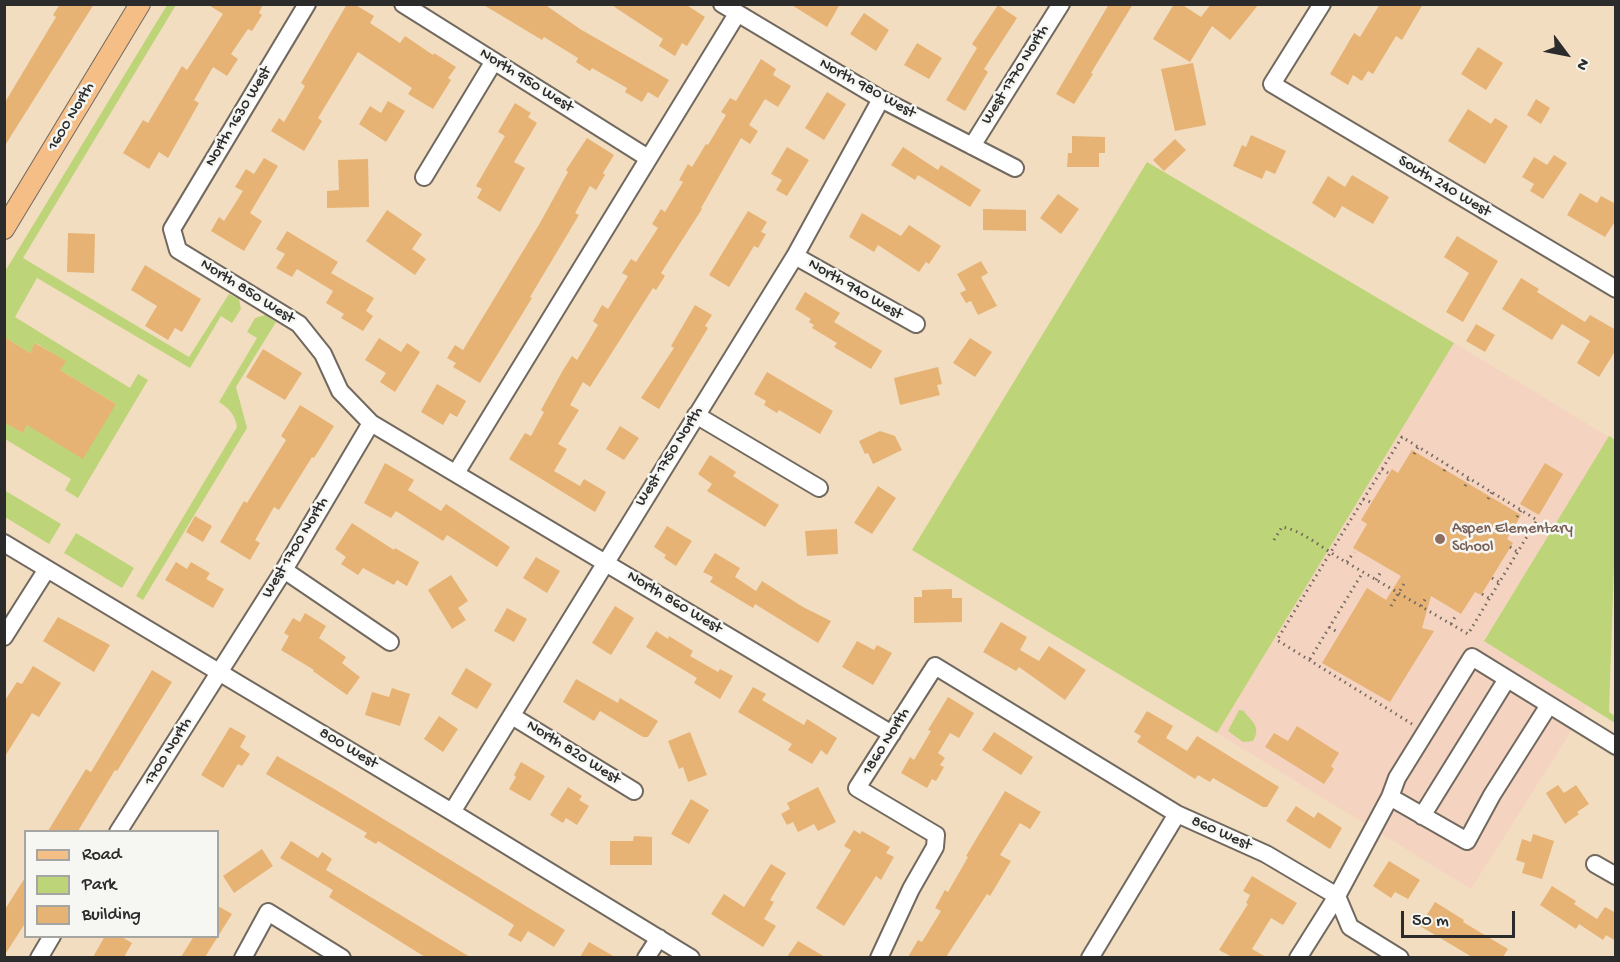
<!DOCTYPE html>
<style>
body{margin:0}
#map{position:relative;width:1620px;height:962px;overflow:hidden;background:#f2ddc0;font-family:"Gochi Hand",sans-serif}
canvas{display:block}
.frame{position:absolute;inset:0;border:6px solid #2b2b2b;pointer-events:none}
.legend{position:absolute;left:24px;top:830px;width:195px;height:108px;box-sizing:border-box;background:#f6f6f2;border:2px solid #a5a5a2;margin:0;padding:8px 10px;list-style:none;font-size:18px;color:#2b2b2b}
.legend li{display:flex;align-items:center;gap:12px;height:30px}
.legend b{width:30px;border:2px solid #a5a5a2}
.north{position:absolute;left:1536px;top:24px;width:60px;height:60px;-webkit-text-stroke:4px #f6f6f2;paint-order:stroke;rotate:122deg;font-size:16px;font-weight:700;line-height:24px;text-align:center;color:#2b2b2b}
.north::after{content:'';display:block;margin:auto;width:21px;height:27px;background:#2b2b2b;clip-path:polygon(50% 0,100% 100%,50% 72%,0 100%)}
.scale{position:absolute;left:1401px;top:911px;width:114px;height:27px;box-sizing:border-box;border:3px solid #2b2b2b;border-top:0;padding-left:8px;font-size:18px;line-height:21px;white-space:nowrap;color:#2b2b2b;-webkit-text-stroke:4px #f6f6f2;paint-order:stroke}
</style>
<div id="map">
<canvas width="1620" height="962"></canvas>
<div class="frame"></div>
<ul class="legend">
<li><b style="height:8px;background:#f6be87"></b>Road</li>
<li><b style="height:16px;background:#bed478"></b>Park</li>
<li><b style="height:16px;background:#e6b374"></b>Building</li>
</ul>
<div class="north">N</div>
<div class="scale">50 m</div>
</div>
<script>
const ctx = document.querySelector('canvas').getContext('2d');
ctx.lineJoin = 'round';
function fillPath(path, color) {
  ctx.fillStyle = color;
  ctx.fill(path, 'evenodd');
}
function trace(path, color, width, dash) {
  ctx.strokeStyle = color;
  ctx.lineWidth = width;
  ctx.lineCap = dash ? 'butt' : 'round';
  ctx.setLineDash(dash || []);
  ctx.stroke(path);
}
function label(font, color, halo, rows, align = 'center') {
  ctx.font = font + ' "Gochi Hand",sans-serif';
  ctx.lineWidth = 5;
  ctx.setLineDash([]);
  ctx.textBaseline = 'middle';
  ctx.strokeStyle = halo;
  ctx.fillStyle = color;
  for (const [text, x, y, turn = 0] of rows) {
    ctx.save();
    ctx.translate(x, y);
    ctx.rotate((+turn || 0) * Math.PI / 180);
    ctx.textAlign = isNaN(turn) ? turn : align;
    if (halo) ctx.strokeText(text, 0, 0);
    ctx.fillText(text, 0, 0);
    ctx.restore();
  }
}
fillPath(new Path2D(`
 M1454 343 1609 437 1484 640 1587 706 1471 889 1217 733Z`), '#f5d3c1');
fillPath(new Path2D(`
 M167 5H176L23 258 189 357 229 294 239 299 241 309 232 323 221 316 190 368 37 278 15 317 130 388 138 374 148 380 78 498 65 490 71 479 5 439V422L23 433 27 425 116 404 60 370 65 361 36 343 30 353 7 339 5 343 4 273Z
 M1147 162 1454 343 1217 733 912 550Z
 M265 315 276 322 236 387 247 428 143 600 136 596 237 427C235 415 230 409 219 402L257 338 247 332 255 318Z
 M1609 436 1615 440 1616 505 1609 712 1615 716V723L1484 641Z
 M4 490 61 524 49 544 5 517Z
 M76 533 134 568 122 588 64 553Z
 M1239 710C1248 712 1241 709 1247 715 1255 724 1260 729 1253 741L1243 742 1228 731Z`), '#bed478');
fillPath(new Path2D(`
 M60 4H94L4 147V104L56 17 53 15Z
 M207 4H263L259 13 262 15 252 31 248 29 231 54 238 59 227 76 213 67 194 100 199 103 168 158 159 152 149 169 123 153 143 120 148 123 182 66 187 70 223 14Z
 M347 4H354L374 16 370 23 400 43 405 36 433 55 434 53 456 67 448 78 451 80 433 109 408 94 412 88 358 52 318 118 322 121 304 151 271 131 279 118 284 122 305 86 301 83Z
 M482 4H544L580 29 669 80 658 98 648 92 642 102 625 92 627 88 592 68 590 71 576 62 578 58 544 37 542 40Z
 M610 4H685L705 17 687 46 682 43 675 56 659 46 663 39Z
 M790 4H840L827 27Z
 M1109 4H1133L1091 73 1093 74 1074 104 1056 94Z
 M1174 4H1181L1201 17 1211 4H1259L1230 40 1212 26 1190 62 1153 39Z
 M1380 4H1423L1402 40 1396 36 1373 74 1368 71 1362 81 1353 75 1348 85 1330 74 1354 33 1360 37Z
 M998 5 1017 18 984 69 988 72 965 111 946 100 977 48 972 44Z
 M864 13 889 30 876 51 850 34Z
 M917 43 942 58 929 79 904 65Z
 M1478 47 1503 63 1486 90 1461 74Z
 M761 59 776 69 773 75 791 86 778 107 765 99 749 125 758 131 750 144 741 138 701 208 702 209 661 273 665 276 656 290 653 288 590 387 583 382 570 405 579 410 558 444 567 449 554 471 580 486 584 479 606 492 595 512 509 459 525 433 531 436 544 412 541 410 563 370 572 356 577 360 598 325 593 321 602 305 608 309 628 276 622 273 631 259 636 262 658 228 652 224 661 209 665 212 683 182 679 180 688 164 692 167 706 144 708 145 726 115 721 112 730 98 736 101Z
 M1193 63 1206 125 1175 131 1161 69Z
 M827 92 846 104 824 140 805 128Z
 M1536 99 1550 108 1541 124 1527 115Z
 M388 101 405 111 386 142 359 124 370 106 381 113Z
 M515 103 531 113 528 117 537 123 514 162 525 168 500 212 477 198 482 189 476 186 505 136 498 132Z
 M1468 109 1491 124 1495 118 1508 126 1485 164 1448 141Z
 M1251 135 1286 151 1275 174 1266 170 1262 179 1233 166 1242 145 1246 147Z
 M1072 136 1105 137V153H1099V167H1067L1068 153H1072Z
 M587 138 614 155 603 173 605 175 596 190 590 186 575 213 579 215 530 297 532 298 480 383 453 367 456 363 447 358 455 345 463 350 540 223 568 172 566 170Z
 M1175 139 1186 150 1164 171 1153 160Z
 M787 147 809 160 787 196 776 190 782 180 771 174Z
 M903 147 938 170 941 165 981 190 970 207 918 175 915 180 891 165Z
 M1554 155 1567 163 1543 199 1530 191 1534 184 1522 177 1534 157 1547 165Z
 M264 158 278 166 250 213 262 221 244 251 211 231 219 217 224 221 243 191 235 187 246 169 254 174Z
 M368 159 369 207 327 208V191L339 190 338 160Z
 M1352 175 1389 197 1373 224 1342 206 1335 218 1312 203 1328 176 1345 187Z
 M1580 193 1597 203 1601 196 1616 204V220L1605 237 1567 215Z
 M1058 194 1079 209 1061 234 1040 218Z
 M983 209 1026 210V231L983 230Z
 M387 210 422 234 412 249 426 259 415 275 366 241Z
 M748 211 767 222 761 232 766 234 758 248 754 246 729 287 709 275Z
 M862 213 901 236 909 225 941 246 929 264 926 262 919 272 878 245 874 252 849 237Z
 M287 231 338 262 331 273 374 298 366 311 373 316 363 331 341 318 344 314 326 303 333 291 297 269 292 277 276 268 285 254 276 249Z
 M68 233 95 234 94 273 67 272Z
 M1457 236 1498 261 1463 322 1446 312 1469 273 1444 257Z
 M981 261 988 273 981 277 997 306 978 315 971 301 966 303 960 293 966 290 957 274Z
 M145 265 201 299 182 332 175 328 168 340 145 326 157 306 131 290Z
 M1521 278 1539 289 1537 292 1585 322 1590 315 1616 330V350L1599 377 1577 363 1590 341 1562 324 1552 340 1502 309Z
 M805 292 840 313 834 322 882 351 871 369 834 347 837 343 812 328 814 325 809 322 811 319 795 309Z
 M695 305 712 315 705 326 708 328 659 409 641 398 674 348 671 346Z
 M1476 324 1495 335 1485 352 1466 341Z
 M4 337 30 353 35 343 66 361 60 370 116 404 83 459 27 425 23 433 4 422Z
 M379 338 401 352 407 343 420 352 395 392 380 382 386 373 365 360Z
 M970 338 992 352 975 377 953 363Z
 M263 349 302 373 285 400 246 377Z
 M938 367 942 384 937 385 940 395 900 405 894 378Z
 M767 372 833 411 820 434 779 410 777 413 764 405 766 401 754 394Z
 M437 384 466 401 457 417 450 413 443 425 421 412Z
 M300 405 334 426 314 458 312 457 279 510 274 507 255 540 260 543 250 560 220 542 244 501 247 503 286 440 281 436Z
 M620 426 639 438 624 460 606 449Z
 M880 431 895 436 902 450 873 464 868 453 865 454 859 441Z
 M1412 450 1521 515 1507 539 1513 543 1481 595 1475 592 1461 614 1431 596 1422 628 1434 631 1390 702 1322 663 1367 588 1386 600 1401 576 1353 548 1367 524 1361 520 1392 469 1398 473Z
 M710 455 736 472 733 476 779 505 765 527 707 491 712 484 698 474Z
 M385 463 414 480 408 490 441 511 446 504 510 547 497 567 447 535 443 541 396 511 391 518 364 503Z
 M1545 463 1563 474 1539 515 1520 504Z
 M878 486 896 498 872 534 854 523Z
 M195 516 212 526 203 542 186 532Z
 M352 523 394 550 395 548 419 562 407 586 397 580 394 585 363 568 358 575 341 564 346 557 335 549Z
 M667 526 692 541 676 566 664 558 666 555 654 547Z
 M837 529 838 554 807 556 805 531Z
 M715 553 740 568 735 577 756 591 762 581 803 607 831 621 818 643 755 604 753 608 710 582 713 577 703 572Z
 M536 557 560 571 547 593 523 578Z
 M176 562 187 569 191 562 210 573 206 579 224 589 213 608 165 580Z
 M451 575 468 601 458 608 466 620 452 629 428 590Z
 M952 589V598H962V622L914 623V597H922V590Z
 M615 606 634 618 611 655 592 643Z
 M507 608 527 619 514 642 494 631Z
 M305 613 326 626 319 638 346 657 342 663 360 677 347 695 313 671 314 670 281 650 289 636 284 633 293 618 300 622Z
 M58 617 110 645 94 672 43 641Z
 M1001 622 1027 637 1020 650 1039 661 1049 646 1086 670 1065 700 1019 667 1016 671 983 652Z
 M656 631 668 639 669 636 693 651 690 656 718 672 720 669 733 676 720 699 694 683 697 678 646 647Z
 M857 641 874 650 877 645 892 653 873 685 842 667Z
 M33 666 61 683 39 717 32 713 4 758V702L17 682 22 684Z
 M466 668 492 684 477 709 451 694Z
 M152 670 172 682 117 771 115 770 78 831H48L86 769 91 772Z
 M576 679 618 703 620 698 658 721 648 737H643L600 711 594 721 563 702Z
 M753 687 766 694 762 700 804 725 807 719 837 738 827 755 821 750 812 764 788 750 792 744 738 712Z
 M392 688 410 694 400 726 365 715 372 692 389 697Z
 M948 697 974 713 959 738 950 733 938 753 945 758 940 765 944 767 936 781 932 779 927 788 901 773 910 757 914 760 931 731 928 730Z
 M1147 711 1173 726 1166 738 1187 751 1197 736 1279 787 1267 807H1263L1213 778 1210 782 1198 775 1195 779 1137 742 1141 736 1134 732Z
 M439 716 458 729 443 752 424 739Z
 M1297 726 1339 753 1331 766 1334 769 1324 784 1265 747 1274 733 1288 741Z
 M230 727 246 736 240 747 250 754 242 766 238 764 223 788 201 775Z
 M690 732 707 775 688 782 683 767 679 769 668 741Z
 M994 732 1033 757 1021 775 982 750Z
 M277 756 336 790 565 930 554 947 528 931 521 942 508 935 514 925 378 841 376 844 364 837 367 833 266 774Z
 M521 762 545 776 530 801 509 789 516 777 514 775Z
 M1558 785 1564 793 1576 785 1589 804 1577 812 1579 814 1565 824 1546 793Z
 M568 787 582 796 579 800 589 806 577 825 566 818 563 823 550 815Z
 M818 787 836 822 818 831 814 824 798 832 793 822 787 825 781 814 790 809 787 803Z
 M1005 791 1041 812 1030 829 1020 823 1000 855 1011 861 990 896 987 894 946 957H908L918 940 922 942 941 911 935 908 945 890 948 892 968 857 966 856Z
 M691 799 709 810 689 844 671 834Z
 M1296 806 1314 818 1318 812 1342 828 1330 849 1286 821Z
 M854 830 860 834 862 831 890 847 886 853 894 857 881 880 876 876 844 926 816 908 851 850 844 846Z
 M1533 834 1554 841 1542 879 1522 873 1525 863 1516 860 1522 839 1531 842Z
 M634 836 652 837V865H610V841H633Z
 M291 841 318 858 322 852 332 859 326 870 470 957H425L329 897 333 890 280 858Z
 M262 849 273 866 234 893 223 876Z
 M1389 861 1420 880 1408 899 1395 892 1391 898 1373 886Z
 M771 864 786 873 770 900 774 902 764 919 776 926 763 947 711 914 724 894 744 907Z
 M26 876V922L4 956V911Z
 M1252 876 1297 903 1283 925 1271 918 1252 949 1266 957H1232L1219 950 1248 904 1246 903 1250 895 1243 891Z
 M1552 886 1576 901 1574 904 1597 919 1605 907 1616 913V941L1606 935 1603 940 1579 924 1576 929 1540 905Z
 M1435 902 1464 920 1463 922 1508 949 1503 957H1472L1420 926Z
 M218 906 232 914 205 957H181L194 936H218Z
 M105 936H120L132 943 124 957H93Z
 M798 941 825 957H787Z
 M589 942 615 957H580Z`), '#e6b374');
const minor = new Path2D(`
 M307 4 172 229 178 250 299 324 323 354 340 391 371 423 892 734
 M403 4 648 158
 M722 4 881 99 1015 168
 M1322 4 1272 84 1616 289
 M972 146 1061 4
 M424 177 494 61
 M795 256 916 324
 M696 415 819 488
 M456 473 737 14
 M4 543 452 812 691 958
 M284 570 390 642
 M4 637 47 569
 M512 716 634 791
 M1390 797 1467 841 1492 795 1549 705
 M452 812 795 256 881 99
 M1422 816 1507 679
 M118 832 284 570 371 423
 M1595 864 1616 876
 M1337 896 1350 927 1400 958
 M39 958 52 936
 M243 958 268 912 342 958
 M646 958 659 938
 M879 958 911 889 935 847 936 835 857 788 935 666 1177 814 1266 854 1337 896
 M1090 958 1177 814
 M1298 958 1337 896 1390 797 1397 778 1472 657 1616 746`);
const major = new Path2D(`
 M4 229 140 4`);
trace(minor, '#71695f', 20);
trace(major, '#71695f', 22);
trace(new Path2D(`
 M1414 454 1418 447
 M1382 469 1388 473
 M1444 471 1447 465
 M1465 486 1469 478
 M1363 499 1370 502
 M1488 499 1492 492
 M1517 517 1521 510
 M1274 540 1282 527C1299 529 1323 548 1339 558 1382 583 1425 609 1468 634L1537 520 1402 437C1360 505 1318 572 1277 640L1412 724
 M1510 547 1518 552
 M1347 562 1354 552
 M1492 578 1499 582
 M1376 580 1382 570
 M1482 594 1489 598
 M1391 606 1405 582
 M1421 606 1426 598
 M1451 624 1456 615
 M1329 627 1339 633
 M1310 659 1363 572`), '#71695f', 3, [1.5, 4.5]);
trace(minor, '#fff', 16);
trace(major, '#f6be87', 20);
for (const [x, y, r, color] of [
 [1440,539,6,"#8d6e63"]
]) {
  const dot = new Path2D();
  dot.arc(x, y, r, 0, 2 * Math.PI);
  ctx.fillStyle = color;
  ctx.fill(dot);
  trace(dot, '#f6f6f2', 2);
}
label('16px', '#2b2b2b', '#f6f6f2', [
 ["West 1770 North",1016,75,-58],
 ["North 950 West",526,81,32],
 ["North 980 West",867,89,29],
 ["1600 North",72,117,-59],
 ["North 1630 West",239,117,-59],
 ["South 240 West",1444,187,31],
 ["North 940 West",855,290,30],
 ["North 850 West",247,292,32],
 ["West 1750 North",670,457,-58],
 ["West 1700 North",296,548,-59],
 ["North 860 West",674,603,31],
 ["1860 North",887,742,-58],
 ["800 West",348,749,31],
 ["1700 North",169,752,-58],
 ["North 820 West",573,753,32],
 ["860 West",1221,834,24]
]);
label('16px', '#785e54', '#f6f6f2', [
 ["Aspen Elementary",1452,530],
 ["School",1452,548]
], 'left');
</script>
